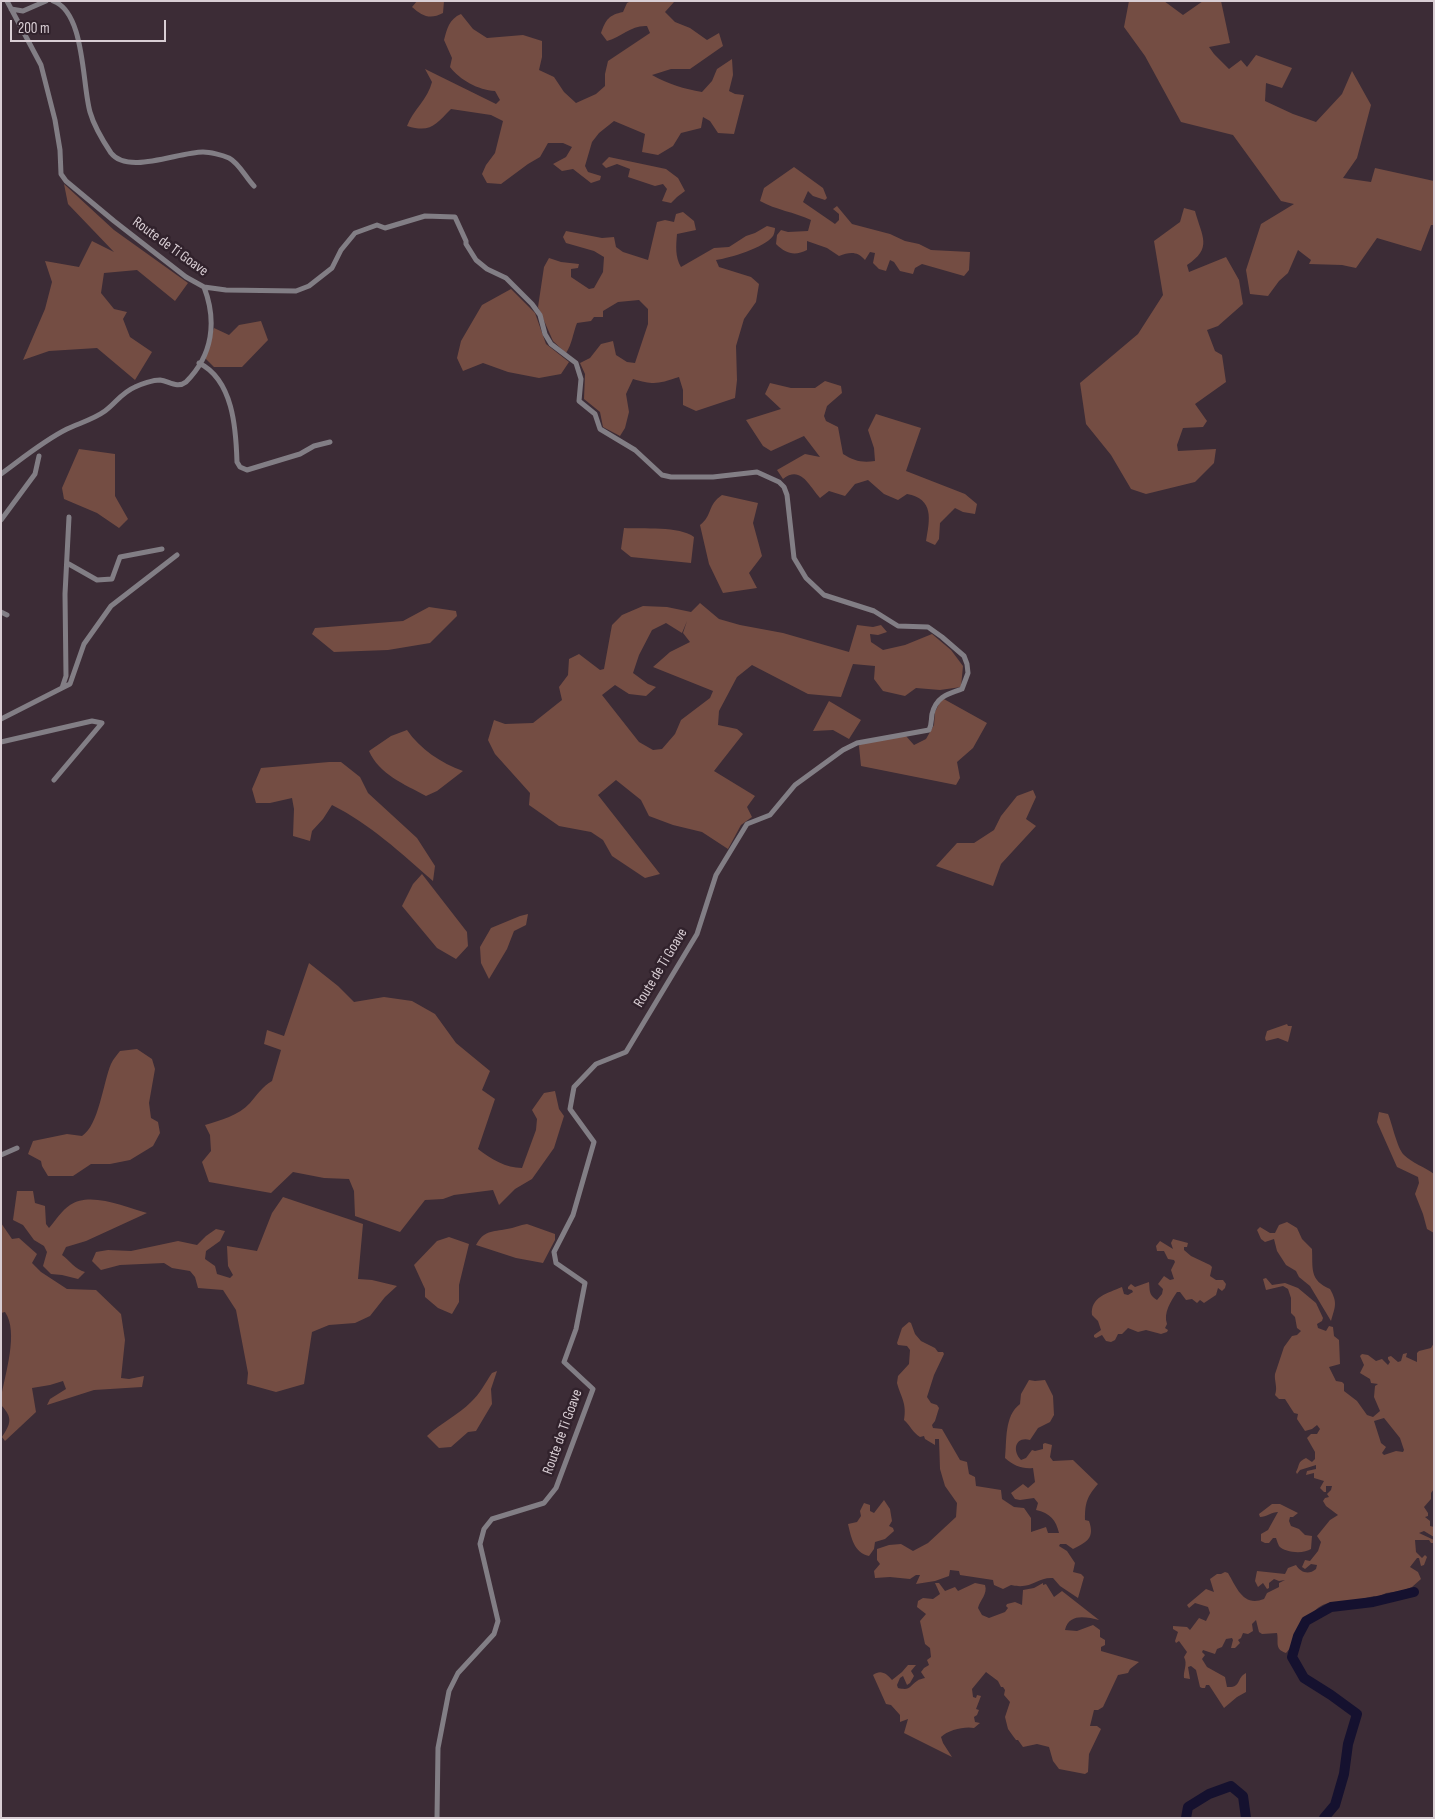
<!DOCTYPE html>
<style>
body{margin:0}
#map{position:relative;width:1435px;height:1819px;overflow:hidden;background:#3c2c36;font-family:"Sofia Sans Condensed",sans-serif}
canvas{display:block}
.frame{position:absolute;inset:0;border:2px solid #d9ced4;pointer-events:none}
.scale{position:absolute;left:10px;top:20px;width:156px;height:22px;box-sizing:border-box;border:2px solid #d9ced4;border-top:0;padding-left:6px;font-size:15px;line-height:18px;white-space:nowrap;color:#d9ced4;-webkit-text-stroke:4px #31222c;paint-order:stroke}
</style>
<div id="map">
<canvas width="1435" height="1819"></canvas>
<div class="frame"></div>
<div class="scale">200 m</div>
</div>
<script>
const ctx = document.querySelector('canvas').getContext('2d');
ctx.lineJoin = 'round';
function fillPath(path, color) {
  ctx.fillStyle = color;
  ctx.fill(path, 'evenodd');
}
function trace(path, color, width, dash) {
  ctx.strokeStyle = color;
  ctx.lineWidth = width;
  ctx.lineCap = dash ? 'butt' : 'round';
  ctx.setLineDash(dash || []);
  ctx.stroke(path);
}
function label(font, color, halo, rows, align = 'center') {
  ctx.font = font + ' "Sofia Sans Condensed",sans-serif';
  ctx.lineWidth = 5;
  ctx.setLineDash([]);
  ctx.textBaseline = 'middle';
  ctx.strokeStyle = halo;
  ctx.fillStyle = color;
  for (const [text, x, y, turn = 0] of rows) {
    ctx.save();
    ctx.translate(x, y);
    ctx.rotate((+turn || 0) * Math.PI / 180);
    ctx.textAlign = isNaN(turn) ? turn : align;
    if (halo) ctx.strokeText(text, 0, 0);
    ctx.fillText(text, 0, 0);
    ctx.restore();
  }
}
fillPath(new Path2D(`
 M417 1H444L443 13C430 20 422 16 412 7Z
 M631 1H677L674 2 665 12 675 22 690 28 707 40 719 33 723 46 690 69H671L652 75C668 84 684 89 702 92L712 81 717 69 732 59 733 75 729 91 735 94 744 95 734 134 718 133 710 121 703 117 701 128 681 133 673 146 658 155 642 152 645 134 614 121 599 133 592 142 585 166 588 172 601 176 600 180 591 183 573 169 562 171 553 164 566 157 572 147 563 143H548L540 157 528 164 501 184 487 183 482 174 486 165 495 153 503 121 491 115 451 109C435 125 431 133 407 126 413 110 428 99 432 82L425 69 496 104 500 100 495 91C478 90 460 80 450 67L452 58 444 40C447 29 449 19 461 14L473 29 487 38 523 35 542 41V57L539 70 554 77 564 92 576 103 596 94 605 86V74L608 61 650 33 647 26C631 25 622 37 607 41L601 33C606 19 609 15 623 12L627 3Z
 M1129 1H1164L1183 15 1203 1H1221L1230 43 1209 47 1214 54 1229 69 1241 60 1247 67 1256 55 1292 68 1282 88 1266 83 1265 101 1293 114 1316 122 1342 94 1352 71 1371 105 1357 158 1343 178 1371 182 1375 168 1434 181V225H1431L1421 251 1377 238 1356 268 1342 265 1309 264 1311 260 1298 250 1288 273 1279 281 1268 296 1250 294 1246 270 1261 224 1294 204 1281 201 1233 135 1181 122 1145 56 1124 27Z
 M609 157 666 169 678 178 685 191 677 197 671 203 662 201 667 189 663 184 655 186 628 177 630 169 617 164 606 168 602 164Z
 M794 167 823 188 827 198 825 200 813 196 808 191 803 202 835 224 839 220V214L833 209 837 206 852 224 890 234 905 241 919 244 931 250 970 252 969 270 964 276 922 264 915 268 913 274 900 271 894 262 890 260 886 271 879 269 873 263 875 253 870 252 865 260C857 251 850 252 839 256L827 248 807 241V250C795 256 786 254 776 244L777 235 781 230 788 232 808 231 811 220C794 212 776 210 760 201L764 188Z
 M64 184 114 230 188 283 175 301 137 270 104 273 101 293 114 309 127 312 123 319 130 337 152 352 135 380 97 348 49 351 23 360 45 309 52 282 45 261 79 267 92 241 114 252 68 204Z
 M1184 208 1195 211C1202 237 1213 248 1187 265L1189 272 1226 257 1239 280 1243 304 1218 326 1207 330 1215 351 1222 355 1226 382 1195 404 1207 421 1203 427 1183 428 1177 445 1178 451 1216 449 1214 463 1195 482 1146 494 1131 489 1111 455 1086 424 1080 383 1138 334 1163 295 1154 241 1180 222Z
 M683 212 694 221 696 230 677 234C676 246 675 257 681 267L714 248 729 247 746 236 755 233 767 226 775 228C775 230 774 235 773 236 764 248 730 258 716 260L719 267 751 277 759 284 756 302 744 319 736 346 737 380 735 398 696 411 683 405V390L679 377C658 384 654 385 633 379L626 394 629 412 625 428 620 436 603 427 600 412 584 399 585 374 580 363 590 358 601 344 613 341 616 355 627 362 635 363 648 324V309L639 300 618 302 603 311V317H594L591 321 577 323C573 333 572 344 566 353L553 341 538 307 544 267 549 258 561 262 579 264 578 268 571 269V277L589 289 594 288 603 272 604 257 594 251 566 243 563 237 566 231 602 238 614 237 616 247 623 252 648 260 657 222 665 220 674 222 676 214Z
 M511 289 535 313 546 344 569 362 561 374 539 378 508 372 483 363 463 371 457 358 461 341 482 305Z
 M261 321 268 340 242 367H214L205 358 214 328 229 335 239 325Z
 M825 381 841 386 842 393 827 406 824 416 826 421 838 427 843 454C854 461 862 463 875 461L874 448 868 430 876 414 921 428 906 471 965 494 977 504 975 514 963 512 955 508 940 523 939 539 935 545 926 541C930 519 934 499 907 494L898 500 884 494 868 480 855 484 845 496 829 491 820 498C809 486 801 465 783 479L777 470 805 454 820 457 804 436 771 451 763 446 746 420 781 409 765 394 770 383 791 388H815Z
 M79 449 115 454V496L128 519 119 528 97 513 64 499 62 488Z
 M722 495 758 503 753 523 762 556 749 573 757 588 723 593 709 564 700 525C713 515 707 505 722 495Z
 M624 528C642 529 680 526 694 537L691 563 631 557 621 549Z
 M700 603 719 619 740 625 783 633 849 652 857 625 873 627 881 625 887 632 878 635 870 634 871 642 883 650 905 645 932 634 951 650 963 666 961 687 940 690 916 688 905 696 883 691 874 679 875 666 853 664 841 697 808 694 752 665 737 677 719 711 718 725 737 729 743 734 714 771 755 796 747 807 752 817 741 825 728 849 702 832 673 825 649 816 641 800 616 780 598 795 660 874 645 878 612 856 603 840 591 832 559 826 529 805 530 793 495 754 488 740 494 720 505 724 533 723 562 700 559 687 568 675 569 659 579 654 600 670 604 669 612 625 622 615 643 606 667 607 691 612ZM687 621 683 633 690 642 670 652 653 667 713 691 710 698 681 720 675 734 662 749 653 750 639 742 602 695 615 685 629 694 646 696 656 687 648 684 633 673 639 655 652 630 666 623 682 633Z
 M429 607 456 611 457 616 430 643 388 650 334 652 312 634 315 628 403 621Z
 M942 698 987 723 973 748 957 762 960 778 956 785 861 766 859 746 860 744 906 736 914 745 926 739 934 725 935 712Z
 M829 701 861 720 849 739 833 730 813 731Z
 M407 730C420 749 441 763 463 771L437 791 426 796C404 784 379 774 369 751L391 736Z
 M329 762H341L360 777 368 793 417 838 435 866 433 881C401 853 370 824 332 805L323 819 312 831 310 841 293 836 294 809 292 798 270 803H256L252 789 261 768Z
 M1033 790 1036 797 1026 819 1036 826 1001 864 993 886 936 866 957 843H974L994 830 1001 816 1017 796Z
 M422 874 467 932 468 946 456 959 437 948 402 906 413 884Z
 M528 914 526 925 514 931 507 949 489 979 481 963 480 947 491 928 520 916Z
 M309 963 338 986 354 1002 384 997 412 1001 435 1014 456 1043 490 1071 482 1090 495 1099 478 1149C491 1159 506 1168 522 1168L536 1130 537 1119 532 1110 544 1093 555 1091 559 1109 564 1116 554 1148 532 1179 515 1189 499 1205 493 1190 454 1195 443 1199 425 1200 400 1232 355 1216 354 1191 349 1179 324 1178 293 1172 271 1193 209 1182 202 1162 211 1151 210 1135 205 1125C221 1120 238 1116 250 1103 257 1095 262 1087 272 1081L281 1050 264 1044 267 1030 284 1036Z
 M1287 1024 1288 1026H1292L1288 1042 1278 1038 1266 1041 1265 1038 1267 1031Z
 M137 1049 152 1059 155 1069 149 1103 151 1118 158 1122 160 1133 153 1146 130 1160 110 1164H91L73 1176H48L42 1166 41 1161 28 1154 33 1141 67 1134 82 1136C99 1125 103 1083 111 1064 113 1059 117 1055 120 1051Z
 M1379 1112 1388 1114C1392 1123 1397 1148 1404 1155 1412 1163 1425 1167 1434 1174V1233L1427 1229 1423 1214 1415 1194 1419 1183 1418 1177 1397 1167 1377 1122Z
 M17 1191H33L35 1203 45 1206 46 1224 49 1228C55 1221 62 1210 70 1205 90 1191 126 1207 147 1213L86 1241 66 1247 62 1255C70 1261 75 1269 85 1272L78 1279 62 1275 51 1274 43 1266 47 1252 44 1246 34 1240 23 1225 13 1220Z
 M283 1197 363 1224 358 1279 372 1280 397 1286 385 1297 370 1316 355 1323 329 1325 312 1332 304 1384 276 1392 247 1384 248 1373 236 1310 223 1290 198 1288 195 1277 190 1271 172 1268 164 1263 120 1265 101 1270 92 1261 96 1252 108 1250 131 1251 178 1241 197 1245 206 1236 216 1229 225 1231 220 1241 206 1251 205 1259 215 1266 217 1274 230 1278 233 1275 228 1266 227 1246 257 1251 272 1213Z
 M1287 1222 1297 1228 1302 1239 1312 1249C1313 1268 1309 1280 1330 1289 1338 1303 1335 1307 1331 1321L1310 1286 1299 1277 1296 1271 1286 1265 1277 1251 1274 1239 1265 1242 1261 1239 1257 1230 1260 1227 1270 1233H1275L1279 1225Z
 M1 1223 12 1239 19 1238 37 1254 32 1263 41 1272 67 1289 96 1290 121 1314 125 1340 121 1378 129 1379 144 1376 142 1387 94 1390 47 1405 50 1399 66 1389 63 1381 50 1385 32 1388 36 1412 5 1441 2 1437C11 1423 13 1418 1 1405V1398C5 1374 19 1332 5 1312L1 1313Z
 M527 1224 555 1234V1240L543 1263 516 1258 476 1245C484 1230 492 1232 507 1229 514 1228 520 1225 527 1224Z
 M449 1237 469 1244 459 1285V1302L452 1314 438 1308 425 1297V1289L414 1265 437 1241Z
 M1173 1239 1188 1243 1187 1247H1184V1250L1191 1256 1210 1265 1212 1267 1210 1276 1216 1280H1223L1226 1284 1225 1288 1222 1291 1218 1288 1216 1295 1204 1303 1200 1300 1197 1303 1192 1299 1186 1300 1180 1292H1177C1171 1301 1163 1313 1167 1324L1165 1328 1168 1330 1167 1332 1161 1334 1146 1330 1138 1332 1128 1328 1122 1334H1118L1115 1340 1111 1342 1106 1341 1102 1335 1096 1338 1094 1337V1335L1101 1330 1098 1321 1092 1315C1090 1297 1108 1293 1122 1287L1124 1294 1128 1295 1133 1292 1132 1290 1128 1289V1287L1131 1284 1135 1287 1149 1282C1150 1289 1148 1295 1157 1300L1162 1294 1163 1289 1158 1284 1164 1276 1170 1280 1174 1279 1171 1270 1175 1262 1174 1260 1168 1259 1164 1251H1157L1156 1246 1160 1241 1173 1249 1171 1243Z
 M1266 1278 1272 1285 1285 1283 1298 1288 1316 1303 1323 1318 1322 1321 1317 1324 1318 1328 1326 1331 1329 1326 1333 1327 1334 1336 1339 1340 1340 1364 1329 1367 1336 1381 1342 1382 1344 1384V1391L1357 1401 1367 1415 1373 1417 1380 1411 1374 1397 1375 1386 1378 1384 1371 1383 1370 1379 1360 1373 1364 1365 1360 1356 1362 1354 1368 1355 1376 1361 1382 1359 1388 1365 1390 1362 1388 1359V1357L1391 1356 1398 1362 1401 1361 1403 1354 1407 1353 1406 1357 1417 1362V1353L1419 1351 1431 1348 1434 1343V1489L1431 1493V1499L1424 1507 1428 1513V1516L1425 1517 1430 1521V1526L1434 1527V1537L1424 1531 1419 1533 1434 1540V1543H1431L1429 1540H1415L1416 1552 1422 1558 1425 1555 1427 1557 1424 1565 1421 1566 1419 1558H1417L1410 1567 1418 1572 1421 1579 1412 1587 1402 1591 1386 1593 1378 1597 1374 1596 1350 1602H1335L1330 1605 1329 1603C1312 1606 1306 1624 1298 1638L1295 1640 1294 1642 1298 1645 1296 1649 1291 1647 1286 1653C1274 1649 1279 1642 1277 1633L1262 1634 1259 1632 1256 1620 1252 1624 1253 1631 1248 1634 1243 1633 1241 1638 1238 1640 1240 1643 1235 1648H1231L1233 1640 1232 1638 1226 1639 1222 1647 1217 1649 1215 1654 1203 1650 1202 1652 1205 1655 1202 1659 1207 1667 1225 1677 1227 1687C1242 1688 1236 1678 1246 1673V1692L1237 1697 1224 1708 1209 1685H1206L1205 1688H1202L1200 1687 1196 1670 1191 1666 1188 1667 1190 1679 1184 1678C1183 1671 1188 1664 1184 1657L1187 1652 1179 1641 1176 1643 1175 1641 1178 1632 1173 1629V1626L1187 1627 1190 1630 1199 1618 1206 1621 1210 1613 1208 1607 1195 1603 1189 1608 1187 1605 1206 1589 1214 1592 1210 1579 1217 1574H1221L1225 1572 1228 1573C1237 1588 1243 1607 1264 1599L1267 1593 1279 1587V1583L1285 1580 1279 1581 1274 1579 1269 1583V1588L1267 1589 1263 1583 1258 1587 1255 1581 1257 1571 1285 1574 1288 1568 1296 1565C1301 1573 1309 1575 1316 1569L1317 1565 1311 1564 1305 1569 1302 1567 1305 1560 1310 1561 1318 1551 1321 1542 1317 1536 1330 1520 1338 1515 1326 1506 1323 1501 1325 1498 1329 1497 1327 1494 1331 1490 1332 1486H1326V1492H1324L1320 1488 1324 1481 1314 1478V1473L1306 1475 1307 1471 1316 1469V1465L1300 1470 1297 1474 1296 1472C1300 1465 1297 1462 1306 1458L1312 1462 1315 1459V1452L1307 1438 1311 1434H1317L1320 1429 1317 1425 1312 1429 1305 1431 1297 1419 1298 1414 1294 1413 1285 1399H1279L1275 1395C1278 1387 1274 1381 1275 1374L1284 1347 1292 1336 1297 1335 1301 1331 1297 1328 1295 1317 1291 1313V1298L1288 1289 1283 1286 1266 1290 1263 1279ZM1384 1418 1400 1438 1404 1450 1403 1452 1396 1451 1384 1455 1382 1453 1386 1447 1381 1443 1374 1421Z
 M909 1322 911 1323 915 1334 921 1341 935 1348 938 1352H943L944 1354 934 1375 927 1397 931 1403 937 1405 939 1408 935 1421 932 1425 933 1428 942 1429 960 1460 967 1462 969 1474 975 1477 976 1486 1001 1490 1002 1499 1014 1507 1024 1508 1031 1518V1532L1046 1527 1048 1533H1059C1056 1520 1050 1513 1036 1510L1038 1503 1034 1498 1020 1500 1015 1499 1011 1493 1023 1484 1028 1488 1035 1482 1033 1468C1022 1469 1014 1466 1005 1458 1007 1441 1004 1416 1020 1404L1021 1394 1029 1380 1035 1381 1045 1380 1053 1396 1054 1415 1050 1422 1038 1428 1030 1440C1015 1436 1012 1451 1021 1460L1026 1458 1032 1450 1035 1451 1043 1449V1444L1045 1443 1052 1445 1050 1457 1053 1461 1073 1460 1098 1484C1087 1497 1085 1502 1085 1520L1089 1521C1095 1538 1087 1542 1073 1549L1066 1544H1060L1059 1546 1067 1551 1075 1563 1073 1572 1081 1574 1084 1577 1078 1598 1060 1586 1053 1578C1037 1577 1032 1590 1011 1585L1003 1589 994 1585 993 1580 960 1575 959 1571 950 1570 949 1576 935 1581 916 1584 920 1575H916L910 1579 890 1577 875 1578 874 1571 880 1564 877 1560V1549L889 1545 901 1544 913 1551 928 1543 956 1517 957 1503 945 1486 940 1469 939 1439H935V1445L925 1439 924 1436 920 1437C913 1433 910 1425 904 1420 907 1403 901 1398 897 1383L898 1376 909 1364 910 1350 907 1346 898 1345 897 1343 902 1328Z
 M497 1371 491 1389 492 1404 476 1431 468 1432 451 1447 439 1448 427 1436C441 1423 458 1415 471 1402 480 1394 485 1383 492 1373Z
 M884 1500 890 1509 892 1521 889 1526 893 1528 894 1531 885 1539 875 1542 874 1549 869 1556C854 1553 851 1537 848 1524L857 1522 861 1516 860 1511 864 1503 870 1505V1511L874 1513Z
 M1272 1504H1280L1298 1513 1293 1517H1290L1289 1521 1291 1526 1299 1529 1305 1535 1312 1536 1311 1549C1304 1554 1285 1553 1279 1546 1278 1544 1277 1541 1276 1538H1273L1269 1543H1265L1261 1541V1534L1268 1530 1278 1512C1272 1512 1266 1517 1260 1517L1259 1514Z
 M935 1583H939L945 1591 955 1587 958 1591 975 1583 985 1585C988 1594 980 1600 978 1608L982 1615 989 1618 1005 1612 1008 1608 1006 1606 1007 1604 1015 1602 1022 1605 1023 1590 1034 1588 1043 1583V1585L1046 1584 1054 1597 1062 1591 1099 1620C1086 1617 1069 1613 1065 1630L1077 1631 1093 1625 1100 1630V1637L1105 1640V1645L1101 1647V1651L1139 1662 1130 1669 1128 1673 1118 1675 1103 1707 1098 1710H1094L1090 1726H1097L1101 1729 1089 1754 1088 1772 1085 1774 1059 1769 1053 1761 1049 1747 1037 1744 1023 1747 1018 1740H1016L1013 1736 1008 1729 1005 1717 1010 1702 1004 1695 1005 1690 1003 1687H1001L998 1681 986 1672 972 1689 973 1697 976 1698 977 1695 981 1696 976 1709 979 1710 977 1715 974 1717 975 1722 980 1723 974 1728C965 1726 948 1730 941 1737L943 1743 952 1757 904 1733 908 1719 900 1722V1715L891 1705 886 1704 873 1675C881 1669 887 1674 892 1680L902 1672 908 1665H916L911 1671 914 1676 910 1683 907 1685 903 1676 900 1678 897 1685 898 1688C911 1691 909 1686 917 1681 919 1679 922 1679 925 1678L921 1672 924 1668 929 1665 927 1660 931 1657 930 1648 925 1644 920 1621 926 1614 917 1607 918 1601 923 1598 933 1599 940 1594Z`), '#744d43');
trace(new Path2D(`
 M1186 1818 1188 1807 1209 1794 1231 1786 1243 1796 1246 1818
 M1324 1818 1335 1805 1344 1774 1348 1744 1357 1714 1331 1695 1304 1678 1292 1657 1298 1636 1306 1621 1331 1607 1373 1602 1414 1592`), '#15112f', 10);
trace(new Path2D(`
 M7 1 41 65 55 120 60 150 61 174 66 181 114 221 186 277 204 287 226 290 296 291 309 286 332 268 341 250 355 233 377 225 385 228 425 216 455 217 466 241V244L476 260 487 269 506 278 532 304 540 315 545 334 551 344 576 363 581 379 579 401 595 414 600 429 635 450 662 475 671 477H713L757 472 779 482 784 487 787 495 794 558 806 578 824 595 874 611 898 626 928 627 942 637 964 656 967 664 968 673 962 689C947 694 936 697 932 714 931 720 932 724 929 730L857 743 843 750 795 785 770 815 747 824 716 875 697 934 626 1052 596 1064 574 1087 570 1109 594 1142 573 1215 554 1252 556 1263 585 1283 576 1329 564 1362 593 1389 556 1488 544 1503 492 1519 484 1529 480 1544 498 1621 494 1634 458 1673 449 1691 438 1748 437 1818
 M53 1C85 12 82 84 90 112 94 126 103 141 111 153 128 175 178 152 203 152 210 152 222 155 229 158 239 163 246 178 254 186
 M11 9 23 11 46 1
 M199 363C233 380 236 428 237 462L240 467 247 470 300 454 314 446 330 442
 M1 474C23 458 43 441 67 429 80 423 94 419 105 411 116 403 121 393 135 387 141 384 153 380 160 380 169 381 177 389 186 382 213 355 217 321 204 287
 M1 520 35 474 39 456
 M67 563 97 580 112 579 120 557 162 549
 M1 612 7 615
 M62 688 70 684 84 644 111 606 177 555
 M1 719 62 688 66 676 65 594 69 517
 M1 742 92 721 102 723 54 780
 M1 1155 17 1148`), '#827e85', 5);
label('15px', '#d9ced4', '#31222c', [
 ["Route de Ti Goave",170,247,36],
 ["Route de Ti Goave",661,968,-59],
 ["Route de Ti Goave",563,1432,-70]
]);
</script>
